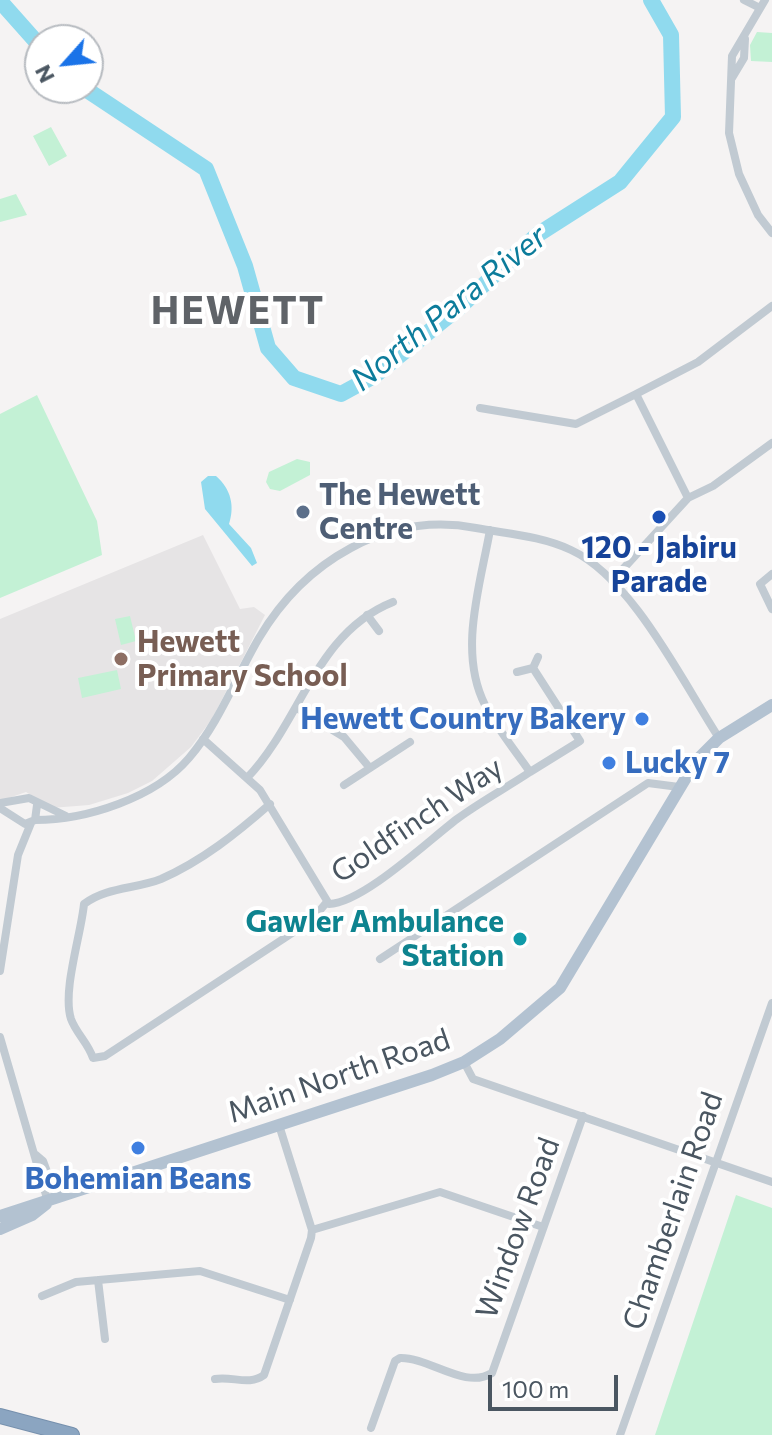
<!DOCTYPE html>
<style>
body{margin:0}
#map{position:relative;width:772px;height:1435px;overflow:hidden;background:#f5f3f3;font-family:Commissioner,sans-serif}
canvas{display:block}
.north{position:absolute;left:24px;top:24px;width:80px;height:80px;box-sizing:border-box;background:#fff;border:2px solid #b7bbc0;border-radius:50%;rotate:243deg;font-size:22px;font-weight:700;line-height:32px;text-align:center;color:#4a5661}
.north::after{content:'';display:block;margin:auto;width:28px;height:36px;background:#1a73e8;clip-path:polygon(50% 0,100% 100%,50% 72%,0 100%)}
.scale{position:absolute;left:488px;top:1375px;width:130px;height:36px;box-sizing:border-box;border:4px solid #4a5661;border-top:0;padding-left:10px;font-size:24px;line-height:28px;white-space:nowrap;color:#4a5661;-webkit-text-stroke:6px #fff;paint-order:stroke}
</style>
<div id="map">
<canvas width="772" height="1435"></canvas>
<div class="north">N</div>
<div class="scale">100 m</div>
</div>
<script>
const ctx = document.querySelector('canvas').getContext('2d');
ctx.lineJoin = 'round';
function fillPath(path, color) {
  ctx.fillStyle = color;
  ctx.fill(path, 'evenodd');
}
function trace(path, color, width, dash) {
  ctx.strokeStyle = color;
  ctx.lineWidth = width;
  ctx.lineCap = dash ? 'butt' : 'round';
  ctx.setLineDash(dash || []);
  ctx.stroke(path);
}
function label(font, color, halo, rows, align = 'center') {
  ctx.font = font + ' Commissioner,sans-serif';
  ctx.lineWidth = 8;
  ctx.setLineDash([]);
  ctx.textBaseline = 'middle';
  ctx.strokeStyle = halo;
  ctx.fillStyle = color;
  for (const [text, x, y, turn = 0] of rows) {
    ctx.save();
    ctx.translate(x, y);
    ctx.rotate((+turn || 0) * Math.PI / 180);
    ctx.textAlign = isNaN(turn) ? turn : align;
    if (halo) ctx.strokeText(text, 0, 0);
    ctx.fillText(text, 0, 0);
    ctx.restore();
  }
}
fillPath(new Path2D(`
 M203 535 240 609 254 607 265 615 212 719 191 747 152 781 128 793 89 805 51 808 26 792 0 801V619Z`), '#e6e4e5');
fillPath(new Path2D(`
 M757 32 772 33V62L751 61 750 45Z
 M51 127 67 156 49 166 33 136Z
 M16 194 27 215 0 222V199Z
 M37 395 97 521 102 555 0 598V414Z
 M297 459 310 462V475L280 491 270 489 266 482 269 472Z
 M130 616 136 641 121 645 115 619Z
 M117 670 121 689 82 698 78 678Z
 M736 1195 772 1208V1435H655Z`), '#c3f1d5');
fillPath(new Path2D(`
 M208 476H216C231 489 235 506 229 524L251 548 257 563 252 566 205 509 201 482Z`), '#90daee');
trace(new Path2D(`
 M0 1 40 46
 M84 88 206 169 245 266 268 348 294 378 341 394 374 376 461 306 537 235 620 182 673 117 671 35 651 0`), '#90daee', 16);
const motorway = new Path2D(`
 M0 1416 72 1435`);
trace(motorway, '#7690ad', 16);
trace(new Path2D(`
 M744 0 760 8
 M765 0 732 56 729 133 739 174 758 215 772 233
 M732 78 744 58 745 39
 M480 408 576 424 636 394
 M688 498 636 394 698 362 772 306
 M772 574 760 584 772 609
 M612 581 688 498 713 486 772 443
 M367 615 379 631
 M533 668 538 657
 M517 672 533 668 580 741 530 772
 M297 708 344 737 369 767
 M203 739 260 790 329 904C363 903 429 840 457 819 480 802 506 788 530 772 515 750 497 729 485 705 458 652 480 586 490 530
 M247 778C301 722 315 633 393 602
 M344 785 410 742
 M0 803 29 798 66 816
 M270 804C237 833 202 861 161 879 136 889 106 887 84 904 81 935 62 991 71 1019 76 1033 88 1043 93 1058L105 1056 312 920 326 903
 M0 808 25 824 35 820 37 805
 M35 820C86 820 155 798 189 758 219 723 236 677 259 638 304 562 386 511 476 528 508 534 541 536 571 550 632 578 682 681 719 738
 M380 959 648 783 679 787
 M0 971 18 855 31 823
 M0 1037 48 1202
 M464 1062 473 1079 772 1182
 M36 1155 43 1161 57 1199
 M312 1230 440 1192 543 1227
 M98 1280 105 1339
 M42 1296 76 1282 200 1271 290 1300
 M215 1379C233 1376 249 1386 264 1375L311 1238 312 1230 279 1125
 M371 1428 395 1361 400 1358C429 1357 465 1390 492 1373L583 1116
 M620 1435 772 1003`), '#c1cad2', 8);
trace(new Path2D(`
 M0 1216 432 1075 464 1062 500 1039 560 988 696 761 719 738 772 705
 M0 1229 32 1215 46 1204`), '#b3c2d1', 12);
trace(motorway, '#8ba5c1', 14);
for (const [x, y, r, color] of [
 [303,512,8,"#5c6f8a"],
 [659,517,8,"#1a4fb4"],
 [121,659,8,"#8d6e63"],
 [642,719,8,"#3f7fe0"],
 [609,763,8,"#3f7fe0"],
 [520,939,8,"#0f9aa8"],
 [138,1148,8,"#3f7fe0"]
]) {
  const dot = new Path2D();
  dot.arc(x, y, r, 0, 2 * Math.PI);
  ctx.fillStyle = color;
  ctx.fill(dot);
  trace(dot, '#fff', 3);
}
label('bold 30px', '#4e5e75', '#fff', [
 ["The Hewett",319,495],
 ["Centre",319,529]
], 'left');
label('bold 30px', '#164399', '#fff', [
 ["120 - Jabiru",659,548],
 ["Parade",659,582]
]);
label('bold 30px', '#785e54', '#fff', [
 ["Hewett",137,642],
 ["Primary School",137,676]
], 'left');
label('bold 30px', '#366cbe', '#fff', [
 ["Hewett Country Bakery",626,719],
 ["Lucky 7",625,763,"left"],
 ["Bohemian Beans",138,1179,"center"]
], 'right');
label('30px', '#4a5661', '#fff', [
 ["Goldfinch Way",417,820,-34],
 ["Main North Road",339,1076,-19],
 ["Chamberlain Road",673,1211,-71],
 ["Window Road",518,1228,-70]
]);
label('bold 30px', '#0d838f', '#fff', [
 ["Gawler Ambulance",504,922],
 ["Station",504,956]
], 'right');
label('italic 32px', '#0c7c9b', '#fff', [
 ["North Para River",449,308,-39]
]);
ctx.letterSpacing = '2px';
label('bold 38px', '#5f6368', '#fff', [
 ["HEWETT",238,311]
]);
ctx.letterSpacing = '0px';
</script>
